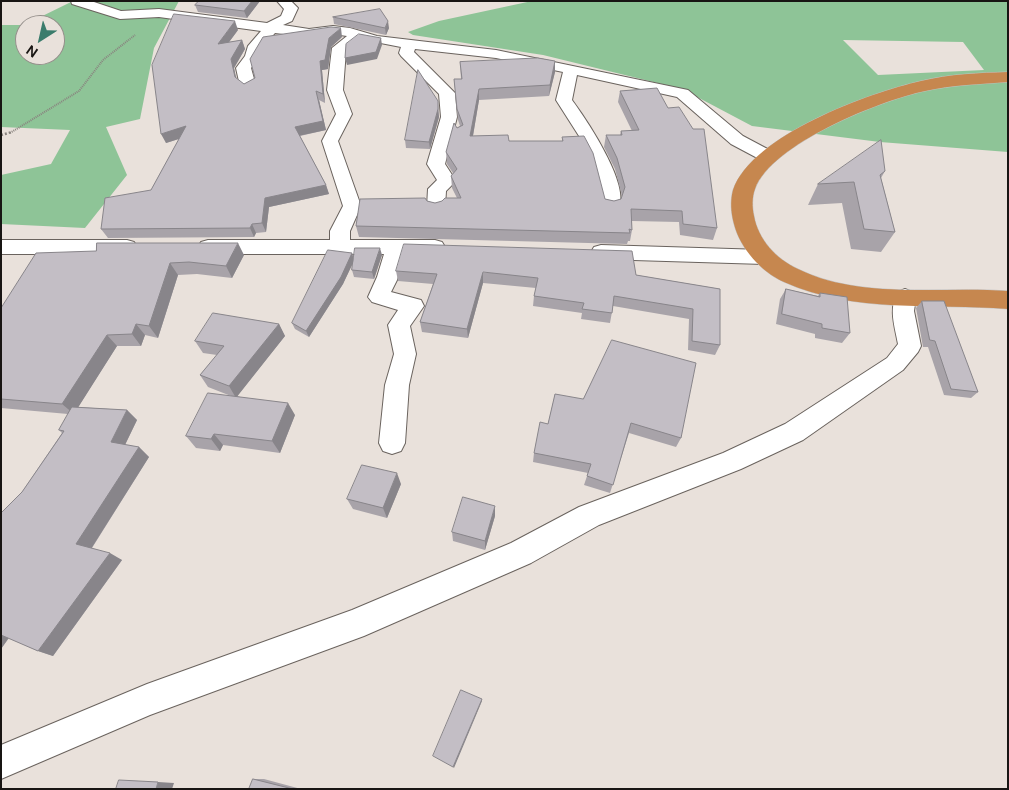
<!DOCTYPE html>
<style>
body{margin:0}
#map{position:relative;width:1009px;height:790px;overflow:hidden;background:#e9e1db;font-family:"DM Sans",sans-serif}
canvas{display:block}
.frame{position:absolute;inset:0;border:2px solid #181513;pointer-events:none}
.north{position:absolute;left:15px;top:15px;width:50px;height:50px;box-sizing:border-box;background:#e9e1db;border:1px solid #958f8b;border-radius:50%;rotate:215deg;font-size:14px;font-weight:700;line-height:20px;text-align:center;color:#181513}
.north::after{content:'';display:block;margin:auto;width:18px;height:22px;background:#3b7c6c;clip-path:polygon(50% 0,100% 100%,50% 72%,0 100%)}
</style>
<div id="map">
<canvas width="1009" height="790"></canvas>
<div class="frame"></div>
<div class="north">N</div>
</div>
<script>
const ctx = document.querySelector('canvas').getContext('2d');
ctx.lineJoin = 'round';
function fillPath(path, color) {
  ctx.fillStyle = color;
  ctx.fill(path, 'evenodd');
}
function trace(path, color, width, dash) {
  ctx.strokeStyle = color;
  ctx.lineWidth = width;
  ctx.lineCap = dash ? 'butt' : 'round';
  ctx.setLineDash(dash || []);
  ctx.stroke(path);
}
fillPath(new Path2D(`
 M73 1H179L154 48 140 119 106 127 127 175 85 228 1 224V175L51 164 70 130 1 127V25H24ZM25 25H55V55H25Z
 M532 1H1008V152L880 142 752 126 682 89 543 55 413 35 408 32 439 21ZM843 40 963 42 984 70 878 75Z`), '#8ec497');
const street = new Path2D(`
 M71 1H91L121 11 159 9 267 23 281 16 284 9 277 1H291L298 8 292 21 283 25 309 29 333 26 350 28 377 36 496 50 688 90 743 136 775 153 778 157 775 161H763L731 144 677 97 577 75 572 100C586 119 632 187 618 209L611 211 604 209 593 164 579 136 556 100 563 72 496 58 415 49 414 52 455 93 457 117 445 164 456 181 446 191 445 207 443 211 436 213 429 211 427 207 428 189 437 180 427 164 441 117 439 94 401 56 399 53 401 47 360 39 346 50 343 90 352 114 338 141 361 206 350 231V240H435L442 242 445 247 442 252 404 254 397 280 391 292 421 300 424 306 410 326 416 354 409 385 405 443 401 451 392 454 383 451 379 443 385 385 394 354 388 325 398 310 372 302 368 297 377 277 384 254H208L201 252 198 247 201 242 208 240H330V231L343 206 322 141 336 114 327 90 332 48 347 36 333 34 309 37 275 33 262 47 259 57 251 68 256 86 248 91 240 86 236 68 245 56 248 46 261 31 159 17 120 19 72 4Z
 M1 240H127L134 242 137 247 134 252 127 254H1Z
 M601 245 764 250 771 252 774 257 771 262 764 264 601 259 594 257 591 252 594 247Z
 M905 289 912 292 916 297 914 311 921 346 918 352 903 370 803 440 741 469 599 525 531 563 364 636 150 715 1 779V745L147 684 352 610 511 543 579 507 723 453 785 424 887 358 898 344C895 327 888 308 898 292Z`);
const highway = new Path2D(`
 M1008 72V82C980 84 952 85 925 91 881 100 771 144 755 189 752 197 752 207 754 216 758 239 776 259 798 269 861 300 940 286 1008 291V309C932 303 855 314 784 282 761 272 740 248 734 224 731 213 730 201 733 190 752 135 869 93 921 81 950 74 979 73 1008 72Z`);
trace(street, '#6a635e', 2);
trace(highway, '#c3c2c2', 1);
trace(new Path2D(`
 M10 133 79 91 103 60 135 35`), '#89837f', 2, [1, 1]);
trace(new Path2D(`
 M1 135 12 132`), '#89837f', 2.5, [2, 2]);
fillPath(street, '#fff');
fillPath(highway, '#c6874f');
fillPath(new Path2D(`
 M199 1H260L247 18 198 12 195 5Z
 M333 17 389 28 386 35 334 24Z
 M238 30 229 42 242 40 245 49 234 68 236 79 244 84 342 37 331 47 328 69 322 70 325 103 319 100 326 130 300 136 326 185 329 194 269 207 266 232 256 233 254 237 108 238 101 229 151 190 179 139 166 143 152 65Z
 M555 61V72L549 96 479 100 473 136 509 141H562V137L605 199 614 201 621 199 622 196 615 169 604 147 606 135H620L621 131H632L618 102 620 91 717 228 713 240 680 235 679 222 632 221V230L630 241H628L627 244 359 237 356 226 427 201 435 203 457 198 452 188 451 176 453 173 447 164 446 152 457 128 460 126 458 120 454 79H461L460 62Z
 M438 101 439 117 430 149 406 148 405 140Z
 M885 171 881 178 895 232 881 252 851 249 842 203 808 205 818 184Z
 M96 251 244 255 232 278 197 274 178 275 158 338 145 335 141 346H117L78 407 127 410 137 420 125 445 139 447 149 457 92 548 122 560 53 656 38 651 9 638 1 649V513L22 492 62 433 59 430 68 414 1 408V308Z
 M352 253 354 259 382 255 374 279 354 277 352 270 353 262 343 284 309 337 295 329 292 323Z
 M396 271 636 275 720 289V345L715 355 688 350 689 319 613 306 610 323 581 319 582 313 533 306 534 296 536 288 483 283 468 338 422 332 420 322 433 284 398 281Z
 M786 289 818 296 820 293 850 333 842 343 815 338V334L776 324 780 299Z
 M922 301 978 392 971 398 944 395 928 347H923L916 308Z
 M279 324 285 336 237 396 295 415 280 453 223 445 220 451 196 448 186 436 231 396 208 387 200 375 217 355 203 353 195 341Z
 M555 394 681 438 676 447 629 433 610 493 584 485 588 473 533 462 534 453 548 424Z
 M401 484 387 518 353 509 347 499Z
 M495 516 485 550 453 541 452 532Z
 M253 779H264L301 789H249Z`), '#a8a3a9');
fillPath(new Path2D(`
 M252 1H260L247 18 244 11Z
 M235 21 238 30 221 53 218 44Z
 M388 21 389 28 386 35 385 28Z
 M341 28 342 37 331 47 328 69 322 70 325 103 323 94 320 61 329 38Z
 M381 38 382 45 377 59 347 65 345 58Z
 M242 40 245 49 234 68 238 86 235 77 231 59Z
 M555 61V72L549 96 550 85Z
 M479 89V100L471 147 470 136Z
 M319 100 326 130 298 136 295 127Z
 M438 109 439 117 430 149 429 142Z
 M186 126 191 135 166 143 161 134Z
 M326 185 329 194 269 207 266 232 262 223 265 198Z
 M252 224 256 233 254 237 250 228Z
 M238 243 244 255 232 278 226 266Z
 M380 248 382 255 374 279 372 272Z
 M352 253 354 261 343 284 309 337 306 331Z
 M170 263 178 275 158 338 149 326Z
 M483 272V283L468 338 467 329Z
 M136 324 145 335 141 346 132 334Z
 M279 324 285 336 236 398 229 386Z
 M107 335 117 346 74 414 62 404Z
 M288 403 295 415 280 453 272 441Z
 M127 410 137 420 122 451 111 442Z
 M214 434 223 445 220 451 211 439Z
 M139 447 149 457 89 552 76 544Z
 M397 473 401 484 387 518 383 508Z
 M495 506V516L485 550V541Z
 M110 553 122 560 53 656 38 651Z
 M1 634 10 636 1 649Z
 M482 699V701L454 768 453 767Z
 M158 782 174 783 172 789H156Z`), '#88858a');
const building = new Path2D(`
 M199 1H252L244 11 195 5Z
 M380 9 388 21 385 28 333 17Z
 M174 14 235 21 218 44 242 40 231 59 235 77 244 84 255 78 250 59 263 37 331 27 341 28 329 38 325 60 320 61 323 94 316 91 323 121 295 127 326 185 265 198 262 223 252 224 250 228 101 229 105 198 151 190 186 126 161 134 152 65Z
 M359 34 381 38 376 52 345 58 346 44Z
 M538 58 555 61 550 85 479 89 470 136 508 135 509 141H563L562 137 584 136 593 153 605 199 614 201 621 199 625 187 617 158 606 135H622L621 131 639 130 620 91 657 88 668 108 679 107 693 129H704L717 228 683 224 682 211 631 209 632 230 629 229 630 233 356 226 360 199 425 198 427 201 435 203 442 201 445 198H461L451 176 457 169 446 152 454 123 457 128 463 125 457 109 454 79H462L460 62Z
 M418 70 438 101V109L429 142 405 140Z
 M881 140 885 171 880 175 895 232 864 229 854 182 818 184Z
 M97 243H238L226 266 189 262 170 263 149 326 136 324 132 334 107 335 62 404 1 399V308L36 253 96 251Z
 M404 244 632 251 636 275 720 289V345L692 341 693 309 614 296 612 313 582 309 584 303 534 296 538 278 483 272 467 329 420 322 437 274 396 271Z
 M355 248H380L372 272 352 270Z
 M328 250 352 253 341 277 306 331 292 323Z
 M786 289 820 297V293L847 297 850 333 822 328V324L782 314Z
 M922 301H944L978 392 951 389 935 341 930 340Z
 M213 313 279 324 229 386 200 375 224 346 195 341Z
 M612 340 696 363 681 438 631 423 613 485 587 476 591 464 534 453 540 422 548 424 555 394 583 399Z
 M208 393 288 403 272 441 214 434 211 439 186 436Z
 M72 407 127 410 111 442 139 447 76 544 110 553 38 651 1 635V513L22 492 64 431 59 430Z
 M362 465 397 473 383 508 347 499Z
 M463 497 495 506 485 541 452 532Z
 M461 690 482 699 453 767 433 756Z
 M253 779 293 789H249Z
 M119 780 158 782 156 789H116Z`);
fillPath(building, '#c3bec5');
trace(building, '#88858a', 1);
</script>
